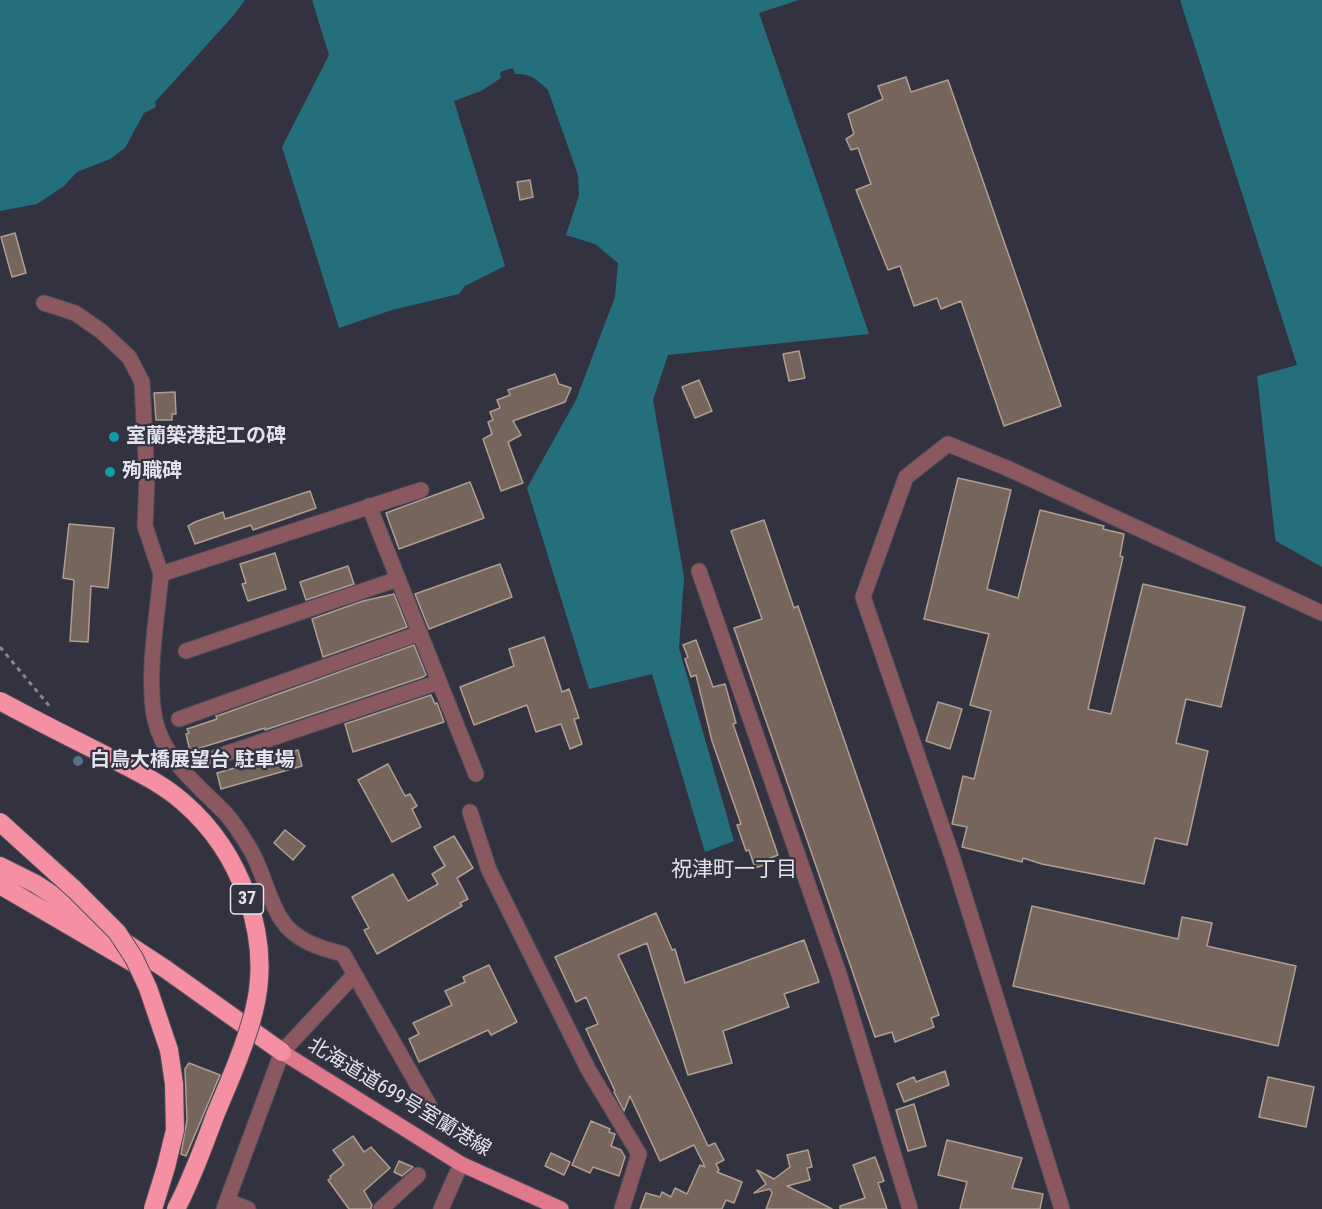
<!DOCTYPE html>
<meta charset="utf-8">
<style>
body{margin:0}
canvas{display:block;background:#323240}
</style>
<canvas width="1322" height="1209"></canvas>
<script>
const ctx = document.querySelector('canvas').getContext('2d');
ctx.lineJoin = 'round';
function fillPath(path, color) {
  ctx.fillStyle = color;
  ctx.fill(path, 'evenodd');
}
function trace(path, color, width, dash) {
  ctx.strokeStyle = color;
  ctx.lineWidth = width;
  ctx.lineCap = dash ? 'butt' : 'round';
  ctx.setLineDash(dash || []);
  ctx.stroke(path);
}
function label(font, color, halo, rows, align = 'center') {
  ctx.font = font + ' "Roboto Condensed","Noto Sans JP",sans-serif';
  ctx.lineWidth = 4.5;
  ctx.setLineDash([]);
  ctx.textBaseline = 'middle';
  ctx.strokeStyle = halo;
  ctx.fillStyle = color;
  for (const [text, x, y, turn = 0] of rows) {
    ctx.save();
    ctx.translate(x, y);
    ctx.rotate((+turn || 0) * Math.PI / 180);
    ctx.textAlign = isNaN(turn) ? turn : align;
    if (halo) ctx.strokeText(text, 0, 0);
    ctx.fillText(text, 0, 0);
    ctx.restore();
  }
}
fillPath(new Path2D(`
 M0 0H245L234 15 155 102 156 107 144 113 125 148 110 159 77 172 64 186 37 204 0 211Z
 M312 0H799L759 13 869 334 668 355 653 400 684 577 679 648 734 841 705 852 652 674 589 689 527 488 576 400 615 297 618 263 595 244 566 235 579 195 578 175 548 90C538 80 530 73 515 74L513 68 500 72 501 78 481 91 454 101 505 266 465 286 459 294 392 310 339 328 282 147 329 55Z
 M1180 0H1322V567L1276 541 1275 537 1257 376 1297 365Z`), '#246f7b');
const building = new Path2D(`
 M906 77 911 92 948 80 1061 406 1004 426 961 301 941 309 937 298 914 306 900 266 888 270 856 190 871 184 858 148 851 150 846 139 854 134 848 114 883 99 878 86Z
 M530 180 533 197 520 200 517 182Z
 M15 233 26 273 12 277 1 237Z
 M799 351 805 378 789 381 783 354Z
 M555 374 559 384 571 388 565 402 513 421 521 435 508 442 523 483 501 491 483 439 492 434 488 422 493 420 490 412 500 408 497 400 510 395 508 390Z
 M699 380 712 411 695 418 682 387Z
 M175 392 176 414H172V420H156L154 393Z
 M958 478 1011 490 987 589 1018 598 1040 510 1104 526 1103 529 1124 534 1120 556 1123 557 1088 709 1111 714 1143 584 1245 607 1221 707 1186 699 1176 743 1208 751 1187 845 1155 838 1144 884 1042 864 1023 858 1022 862 962 847 967 827 952 824 963 776 974 779 991 711 970 705 989 634 924 619Z
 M470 482 484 518 399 549 386 513Z
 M310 491 316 508 253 530 251 525 195 544 188 526 195 522 223 512 225 519Z
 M764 520 794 608 798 606 939 1015 931 1018 934 1027 895 1042 892 1032 875 1037 734 628 762 619 731 531Z
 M69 524 114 528 108 588 91 586 88 642 70 641 74 580 63 578Z
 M275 553 286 589 248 601 242 584 246 583 240 564Z
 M500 564 512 597 429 629 415 594Z
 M348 566 354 584 306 600 300 582Z
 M394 594 407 627 323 657 312 619 363 601Z
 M544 637 562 692 569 689 579 718 574 719 582 744 570 749 561 724 536 732 527 705 474 725 460 687 514 666 509 649Z
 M696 640 713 687 725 684 736 723 733 724 778 855 768 859 770 863 755 868 749 850 746 851 737 825 741 824 712 741 696 675 691 677 685 659 688 657 683 645Z
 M414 645 426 675 423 677 265 730V728L190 751 186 734 189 733 187 729 217 719 216 716 220 715Z
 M431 695 435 704 437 703 444 722 353 752 345 724Z
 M938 702 962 709 950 749 926 741Z
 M298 750 302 766 221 789 217 773Z
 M388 764 405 796 410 794 417 806 412 809 421 827 392 842 358 780Z
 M285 830 305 846 293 860 274 843Z
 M454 836 473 868 457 878 468 899 460 903 462 906 377 954 364 930 369 928 352 897 393 874 408 901 438 884 432 874 445 866 434 847Z
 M1032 906 1178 939 1182 917 1212 923 1207 946 1296 966 1278 1046 1013 986Z
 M656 913 672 950 675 949 685 983 804 940 819 982 784 994 789 1007 723 1031 732 1063 688 1075 647 943 618 955 708 1146 715 1143 724 1160 716 1164 719 1170 717 1172 742 1182 734 1203 726 1200 722 1209H640L646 1193 660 1197 662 1192 671 1197 675 1188 687 1194 700 1165 705 1167 694 1145 660 1161 630 1096 624 1111 614 1092 615 1091 586 1029 598 1024 586 997 576 1002 555 957Z
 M489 965 517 1022 491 1035 488 1030 419 1062 409 1039 419 1034 413 1023 452 1005 445 991 465 982 463 977Z
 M189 1063 220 1075 186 1156 181 1154 187 1120 185 1069Z
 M945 1071 949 1085 904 1102 897 1084 914 1077 916 1082Z
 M1268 1077 1314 1087 1306 1127 1259 1117Z
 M914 1104 926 1146 908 1151 896 1110Z
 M591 1121 610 1129 609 1132 615 1134 611 1146 621 1150 625 1157 619 1176 593 1167 590 1173 572 1165Z
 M353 1136 364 1152 371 1147 390 1168 364 1191 372 1205 371 1209H349L328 1180 331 1178 330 1176 344 1165 333 1150Z
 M947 1140 1022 1158 1012 1188 1043 1194 1040 1209H960L967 1182 938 1175Z
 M808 1150 812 1167 807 1168 810 1180 787 1186 832 1209H766L772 1193 770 1189 754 1193 766 1184 757 1170 774 1179 790 1167 787 1155Z
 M551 1153 570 1162 564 1175 545 1166Z
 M875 1157 884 1181 878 1183 887 1209H840V1206L865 1198 853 1165Z
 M399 1161 413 1167 402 1176 394 1172Z`);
fillPath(building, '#76655b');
trace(building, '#b09e93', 1.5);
const minor = new Path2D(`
 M44 303 75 313 101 331 129 357 142 382 147 478 145 526 161 574
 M421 490 161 574C157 619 146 677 155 720 164 760 199 786 226 814 234 823 241 834 247 844 263 867 266 896 281 919 295 941 320 948 343 954L429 1105
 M369 506 476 774
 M699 571 839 974 910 1209
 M186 651 398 579
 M179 719 420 633
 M201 762 439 682
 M470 812 489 870 588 1069 639 1154 622 1209
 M227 1201 248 1209
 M224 1209 282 1052 354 975
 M381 1209 418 1175
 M441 1209 461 1164
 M1062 1209 952 856 863 597 906 477 948 444 1009 469 1322 613`);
const major = new Path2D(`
 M282 1052 461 1164 561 1209`);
const highway = new Path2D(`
 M0 866 36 884 164 968 282 1052
 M0 885 142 968`);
trace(minor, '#4e4e5c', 17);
trace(major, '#4e4e5c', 17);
trace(highway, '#4e4e5c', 20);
trace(new Path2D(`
 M0 647 51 708`), '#868692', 3, [4.5, 4.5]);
trace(minor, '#8b5860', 15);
trace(major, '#e0798c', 15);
trace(highway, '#f490a1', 18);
const highwayBridge = new Path2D(`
 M0 701C33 719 67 736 101 753 129 768 159 781 183 802 240 851 273 936 254 1011 245 1046 230 1080 216 1113 204 1145 192 1179 176 1209
 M0 822 75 890 117 932 134 958 148 988 169 1050 174 1084 175 1130 166 1167 153 1209`);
trace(highwayBridge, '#4e4e5c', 20, []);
trace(highwayBridge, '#f490a1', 18);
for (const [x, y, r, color] of [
 [114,437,6,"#0f9aa8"],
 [110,472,6,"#0f9aa8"],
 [78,761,6,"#5c6f8a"]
]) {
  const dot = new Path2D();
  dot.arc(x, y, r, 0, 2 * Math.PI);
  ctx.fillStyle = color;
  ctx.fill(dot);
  trace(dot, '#323240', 2);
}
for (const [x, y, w] of [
 [247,899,33]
]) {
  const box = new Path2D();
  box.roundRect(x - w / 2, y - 15, w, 30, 4.5);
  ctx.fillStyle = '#323240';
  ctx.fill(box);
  trace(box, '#e3e3ed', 1.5);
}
label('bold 18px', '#e3e3ed', null, [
 ["37",247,899]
]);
label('bold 20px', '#e3e3ed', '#323240', [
 ["室蘭築港起工の碑",126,437],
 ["殉職碑",122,472],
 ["白鳥大橋展望台 駐車場",90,761]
], 'left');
label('20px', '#e3e3ed', '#323240', [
 ["北海道道699号室蘭港線",399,1098,31]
]);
label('21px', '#e3e3ed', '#323240', [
 ["祝津町一丁目",734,871]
]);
</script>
